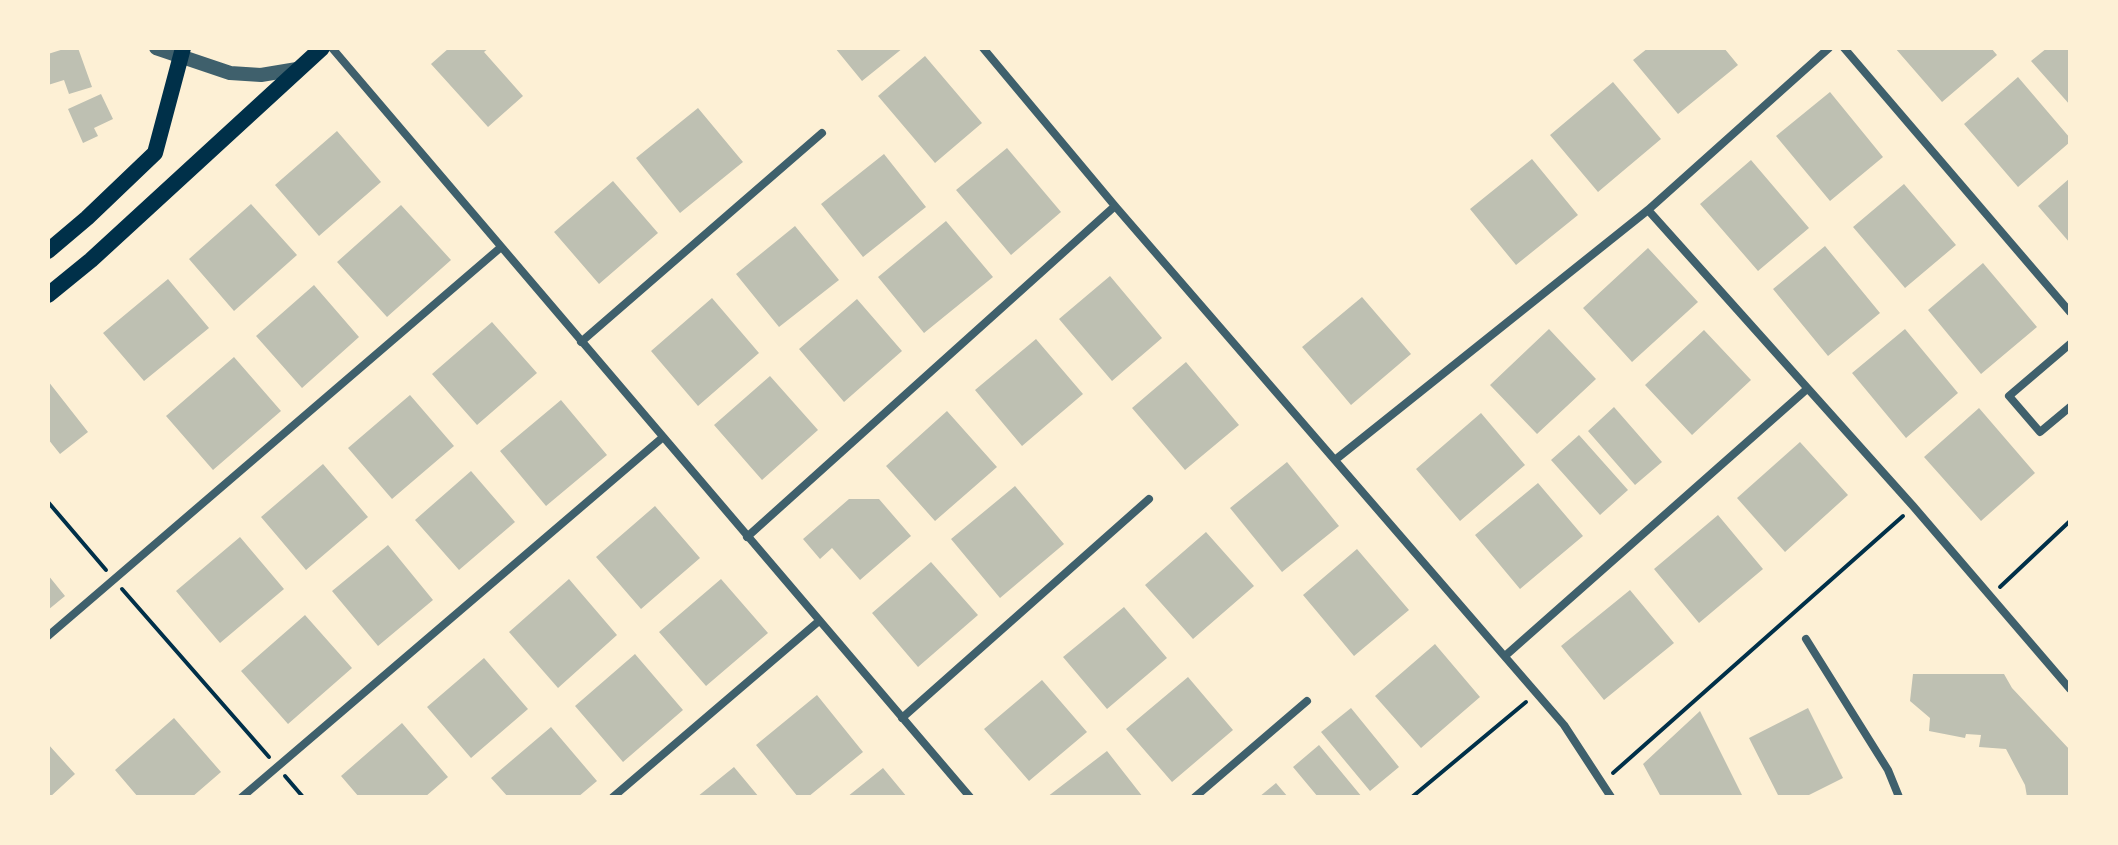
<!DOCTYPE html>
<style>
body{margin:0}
#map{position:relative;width:2118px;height:845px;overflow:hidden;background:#fdf0d5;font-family:"Titillium Web",sans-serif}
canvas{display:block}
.frame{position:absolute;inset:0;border:50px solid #fdf0d5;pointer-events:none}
</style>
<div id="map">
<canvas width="2118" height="845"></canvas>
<div class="frame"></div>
</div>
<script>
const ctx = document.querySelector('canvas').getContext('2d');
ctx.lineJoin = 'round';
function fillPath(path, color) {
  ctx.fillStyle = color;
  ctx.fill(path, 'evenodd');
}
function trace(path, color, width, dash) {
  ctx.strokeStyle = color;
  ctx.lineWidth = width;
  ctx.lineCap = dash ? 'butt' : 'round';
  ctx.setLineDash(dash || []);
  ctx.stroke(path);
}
fillPath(new Path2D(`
 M67 48H78L92 87 69 94 64 80 48 85V54Z
 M449 48H489L484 52 523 96 488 127 431 64Z
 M835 48H903L862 81Z
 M1648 48H1724L1738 65 1678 114 1633 60Z
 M1895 48H1991L1997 55 1942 102Z
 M2047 48H2070V105L2031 61Z
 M925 56 982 123 935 163 878 96Z
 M2018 77 2070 138V142L2018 187 1964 124Z
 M1613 82 1661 139 1598 192 1550 135Z
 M1830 92 1883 157 1830 201 1776 136Z
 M101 94 113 119 94 128 98 136 83 143 68 109Z
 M698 108 743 162 680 213 636 158Z
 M337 131 381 182 319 236 275 185Z
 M1007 148 1061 212 1011 255 956 190Z
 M884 154 926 207 863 257 821 204Z
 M1532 159 1578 215 1516 265 1470 209Z
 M1751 160 1809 228 1758 271 1700 204Z
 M2070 178V243L2038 206Z
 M613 181 658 233 599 284 554 232Z
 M1904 184 1956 245 1905 288 1853 227Z
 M251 204 297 255 234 311 189 259Z
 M401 205 451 260 387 317 337 262Z
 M946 221 993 277 924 333 878 277Z
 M795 226 839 280 779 327 736 274Z
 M1825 246 1880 313 1828 356 1773 289Z
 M1648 248 1698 302 1632 362 1583 308Z
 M1983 263 2037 327 1981 374 1928 310Z
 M1110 276 1162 338 1112 381 1059 319Z
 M168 279 209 328 144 381 103 333Z
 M314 285 359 337 302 388 256 336Z
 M1362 297 1411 354 1351 405 1302 347Z
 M712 298 759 353 698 406 651 351Z
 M857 299 902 351 844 402 799 349Z
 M492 322 537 373 477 425 432 374Z
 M1549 329 1596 379 1537 434 1490 385Z
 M1905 329 1958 393 1906 438 1852 373Z
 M1704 330 1751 380 1692 435 1645 385Z
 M1036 339 1083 394 1022 446 975 390Z
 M234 357 281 411 213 470 166 416Z
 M1186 362 1239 425 1185 470 1132 408Z
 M770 376 818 430 762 480 714 425Z
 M48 381 88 432 60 454 48 439Z
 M410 395 454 446 392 499 348 448Z
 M561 400 607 455 546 506 500 451Z
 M1614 407 1662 462 1635 485 1588 431Z
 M1979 408 2035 473 1981 521 1924 457Z
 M947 411 997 467 935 521 886 466Z
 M1481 413 1525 465 1460 521 1416 469Z
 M1579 435 1628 490 1600 515 1551 460Z
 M1800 442 1848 495 1785 552 1737 498Z
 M1287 462 1339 526 1282 572 1230 508Z
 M323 464 368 517 306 570 261 517Z
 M471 471 515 522 459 570 415 520Z
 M1538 483 1583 536 1520 589 1475 535Z
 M1015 486 1064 544 1000 598 951 539Z
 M849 499H879L911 536 860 580 832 548 820 559 803 539Z
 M655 506 700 558 641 609 596 557Z
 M1718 515 1763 569 1699 623 1654 569Z
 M1206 532 1254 586 1193 639 1145 585Z
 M240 537 284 589 220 643 176 591Z
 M388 545 433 600 378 646 332 591Z
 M1357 549 1409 610 1354 656 1303 595Z
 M931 562 978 615 918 667 872 613Z
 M48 575 65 596 48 610Z
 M569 579 617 635 558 688 509 632Z
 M721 579 768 633 706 686 659 632Z
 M1630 590 1674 643 1604 700 1561 646Z
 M1124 607 1167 658 1107 709 1063 657Z
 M305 615 352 668 288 724 241 671Z
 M1435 644 1480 697 1421 748 1375 696Z
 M635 654 683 710 623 762 575 706Z
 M484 658 528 709 471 758 427 707Z
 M1913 674H2004L2012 688 2070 750V797H2027L2025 785 2006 749 1979 747 1981 735 1966 734 1965 738 1929 731 1930 718 1910 701Z
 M1188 677 1233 730 1172 782 1126 729Z
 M1042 680 1087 732 1029 781 984 729Z
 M817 695 863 752 808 797H798L756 745Z
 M1351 708 1399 767 1370 791 1321 732Z
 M1808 708 1843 778 1805 797H1779L1749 738Z
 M1700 711 1743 797H1661L1643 764Z
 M174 718 221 772 192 797H138L115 770Z
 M402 723 448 777 425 797H359L341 776Z
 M551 727 597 781 578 797H508L491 778Z
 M48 744 75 774 50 797H48Z
 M1319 745 1362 797H1318L1293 767Z
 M1107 751 1143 797H1047Z
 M734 767 759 797H697Z
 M883 768 907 797H847Z
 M1276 783 1288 797H1259Z`), '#bec0b2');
trace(new Path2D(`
 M48 502 106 570
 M2000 587 2070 521
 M122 589 269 757
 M1613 773 1903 516
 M285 776 303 797
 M1412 797 1526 702`), '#003049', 4);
trace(new Path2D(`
 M332 48 970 797
 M983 48 1115 206 1564 725 1611 797
 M1844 48 2070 312
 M1648 210 1913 506 2070 689
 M581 342 822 133
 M2070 344 2009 396 2040 432 2070 407
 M1335 460 1648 210 1829 48
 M747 537 1115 206
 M48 636 500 248
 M1806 639 1888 770 1899 797
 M1505 656 1807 389
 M902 718 1149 499
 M242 797 662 438
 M613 797 819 621
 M1195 797 1307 701`), '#3f606c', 8);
trace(new Path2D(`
 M156 48 230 73 261 75 297 69`), '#3f606c', 14);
trace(new Path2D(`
 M48 251 87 218 155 153 183 48
 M48 295 91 260 322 48`), '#003049', 16);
</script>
